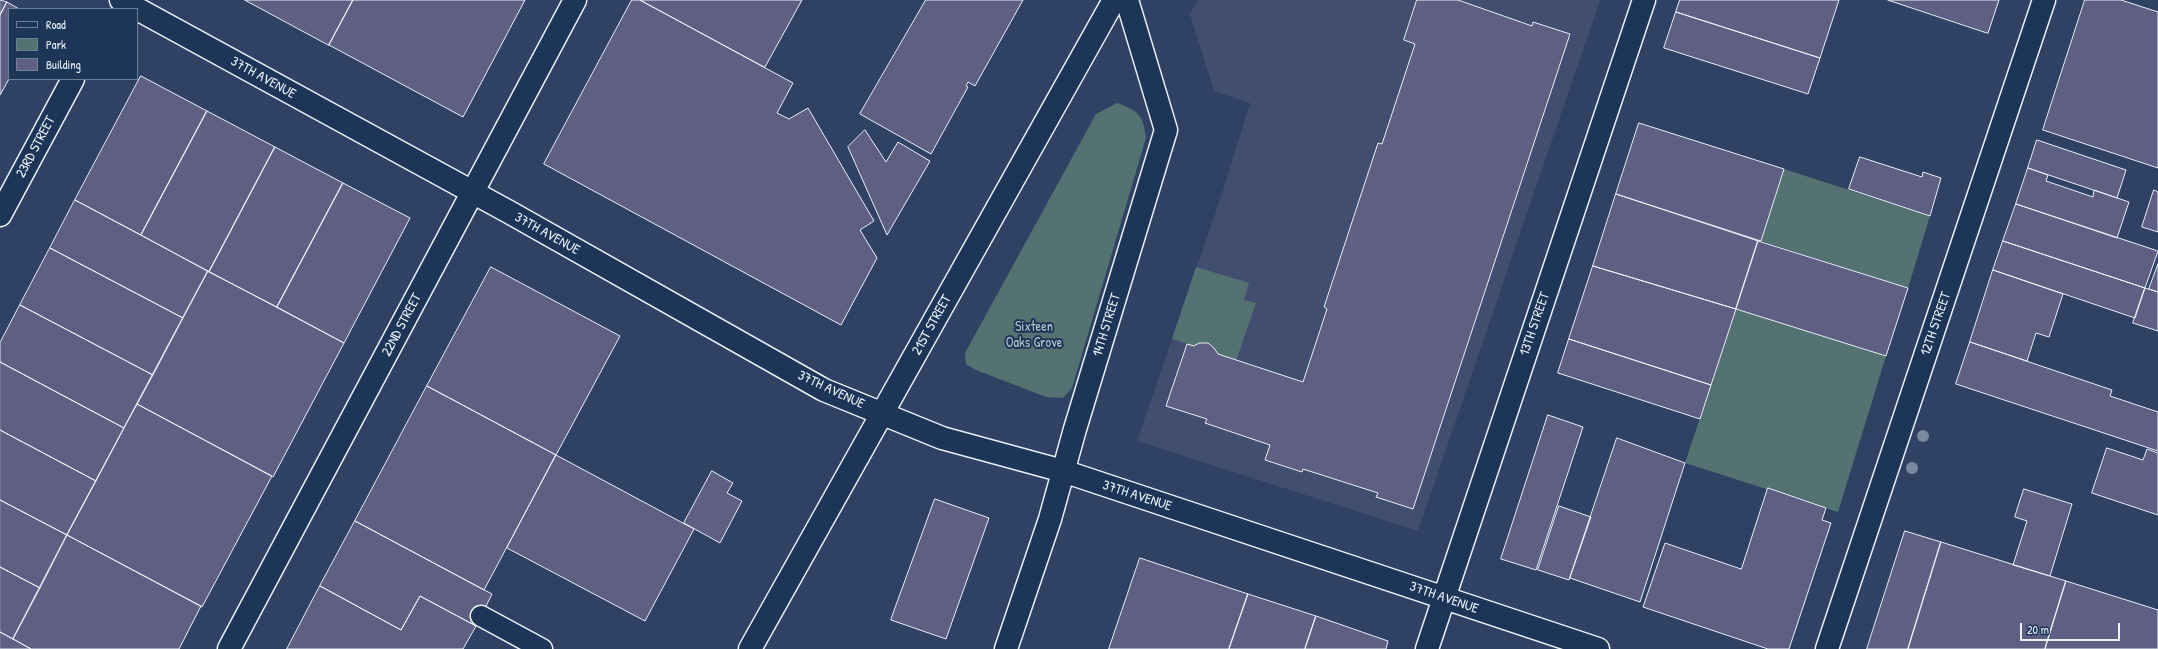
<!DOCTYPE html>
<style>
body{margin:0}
#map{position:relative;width:2158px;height:649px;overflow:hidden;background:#304264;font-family:"Patrick Hand",sans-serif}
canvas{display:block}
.legend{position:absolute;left:8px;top:8px;width:130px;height:72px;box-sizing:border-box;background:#1d3557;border:1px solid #6e8097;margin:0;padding:5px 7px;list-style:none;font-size:12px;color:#e8f1f8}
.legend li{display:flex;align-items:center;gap:8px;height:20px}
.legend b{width:20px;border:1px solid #6e8097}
.scale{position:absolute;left:2020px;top:623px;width:100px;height:18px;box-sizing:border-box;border:2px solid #e8f1f8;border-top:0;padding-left:5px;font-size:12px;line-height:14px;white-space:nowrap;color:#e8f1f8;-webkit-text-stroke:3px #1d3557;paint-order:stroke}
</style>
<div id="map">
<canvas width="2158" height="649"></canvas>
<ul class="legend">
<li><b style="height:5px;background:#1d3557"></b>Road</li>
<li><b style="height:11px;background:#537271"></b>Park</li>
<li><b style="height:11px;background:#5e5f83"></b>Building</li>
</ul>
<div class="scale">20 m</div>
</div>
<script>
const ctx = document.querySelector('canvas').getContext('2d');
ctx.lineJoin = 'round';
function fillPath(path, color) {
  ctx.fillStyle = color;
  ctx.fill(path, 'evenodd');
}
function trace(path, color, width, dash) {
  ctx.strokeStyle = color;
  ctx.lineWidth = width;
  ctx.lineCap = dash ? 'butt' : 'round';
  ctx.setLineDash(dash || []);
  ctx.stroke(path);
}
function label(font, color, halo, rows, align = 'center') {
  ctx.font = font + ' "Patrick Hand",sans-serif';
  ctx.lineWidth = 4;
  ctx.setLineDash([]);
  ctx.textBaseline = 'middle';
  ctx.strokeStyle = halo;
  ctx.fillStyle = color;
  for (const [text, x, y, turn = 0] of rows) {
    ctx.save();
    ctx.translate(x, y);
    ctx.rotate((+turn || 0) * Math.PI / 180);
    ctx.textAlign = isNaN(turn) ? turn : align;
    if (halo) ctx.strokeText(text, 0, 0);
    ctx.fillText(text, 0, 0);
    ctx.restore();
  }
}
fillPath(new Path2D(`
 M1198 0H1600L1418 531 1137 441 1224 188 1250 103 1214 91 1190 14Z`), '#414e70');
fillPath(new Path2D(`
 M1117 103C1139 111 1143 115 1146 138L1072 388 1063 398 1046 397 976 370 966 364 965 353 1096 114Z
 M1784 169 1930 216 1908 288 1761 241Z
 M1196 267 1249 283 1244 300 1256 303 1236 361 1218 354C1212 344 1205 340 1194 346L1172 339Z
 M1736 309 1886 356 1838 512 1685 463Z`), '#537271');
const building = new Path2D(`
 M0 0 7 2 0 15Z
 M245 0H353L329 45Z
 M353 0H525L463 117 329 45Z
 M632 0H640L793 83 777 113 789 119 808 108 874 221 860 230 877 258 841 325 544 164Z
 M640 0H802L765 67Z
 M926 0H1023L975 86 968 82 966 86 968 87 931 154 860 114Z
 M1417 0H1458L1532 26 1533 22 1570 34 1413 509 1376 497 1378 493 1303 469 1302 472 1265 460 1270 445 1205 423 1207 419 1166 406 1187 344 1194 346 1199 343H1208L1214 348 1218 354 1303 382 1327 309 1324 307 1378 143 1382 144 1415 44 1404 40Z
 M1680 0H1839L1820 58 1676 12Z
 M1888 0H1999L1988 33Z
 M2085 0H2121L2158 12V168L2043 130Z
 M7 2 19 9H9V79L0 95V15Z
 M1676 12 1820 58 1808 94 1664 48Z
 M141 76 207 111 141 235 75 200Z
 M207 111 275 147 209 272 141 235Z
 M1639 123 1784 169 1761 241 1616 194Z
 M865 130 886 162 898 142 930 161 887 235 848 147Z
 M2037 140 2126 170 2117 198 2028 168Z
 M275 147 343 183 277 307 209 272Z
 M1860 157 1922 177 1923 172 1941 178 1930 216 1849 189Z
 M2028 168 2048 175 2046 181 2093 197 2094 190 2129 202 2117 238 2016 204Z
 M343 183 410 218 344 343 277 307Z
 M2154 190 2158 192V232L2142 227Z
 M1616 194 1758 241 1736 309 1593 266Z
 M75 200 208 271 183 318 50 248Z
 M2016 204 2158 251 2145 288 2003 241Z
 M1758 241 1908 288 1886 356 1736 309Z
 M2003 241 2145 288 2135 318 1993 270Z
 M50 248 183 318 153 375 20 305Z
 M2158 264V292L2149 289Z
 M1593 266 1736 309 1711 385 1569 339Z
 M491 267 620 336 556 455 427 386Z
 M1993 270 2063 294 2049 337 2036 333 2027 361 1970 342Z
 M208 271 344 343 273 477 137 404Z
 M2145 288 2158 292V331L2133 323Z
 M20 305 153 375 124 428 0 362V343Z
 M1569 339 1711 385 1700 419 1558 373Z
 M1970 342 2112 390 2110 396 2158 412V451L1956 384Z
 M0 362 124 428 96 481 0 430Z
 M427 386 556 455 484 590 355 521Z
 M137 404 272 476 202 607 67 535Z
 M1548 415 1583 427 1536 570 1501 559Z
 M0 430 96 481 67 535 0 500Z
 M1617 438 1685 463 1640 602 1570 578Z
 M2107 448 2143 460 2147 449 2158 453V515L2092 493Z
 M556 455 694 529 645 621 507 548Z
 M712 471 733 483 727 493 742 501 720 543 684 523Z
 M1768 488 1826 508 1822 520 1831 523 1789 649H1768L1643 607 1665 543 1741 569Z
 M2024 489 2072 504 2050 576 2013 565 2027 521 2015 517Z
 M935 499 989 518 946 639 891 620Z
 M0 500 67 535 40 588 0 567Z
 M1559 506 1591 517 1569 580 1538 570Z
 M355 521 492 594 476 626 420 596 401 630 320 586Z
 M1905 531 1941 542 1908 649H1867Z
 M67 535 201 606 179 649H31L13 639Z
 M1941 542 2066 581 2045 649H1908Z
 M1140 558 1248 594 1229 649H1109Z
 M0 567 40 588 13 639 0 632Z
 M2066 581 2158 610V649H2045Z
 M320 586 401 630 420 596 476 626 463 649H287Z
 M1248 594 1316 616 1305 649H1229Z
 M1316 616 1388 641 1386 649H1305Z
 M0 632 13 639 31 649H0Z`);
fillPath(building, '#5e5f83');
trace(building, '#e8f1f8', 1);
const service = new Path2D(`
 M481 616 542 649`);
const minor = new Path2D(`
 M121 0 509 212 824 390 942 438 1063 471 1598 649
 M0 215 73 79
 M229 649 575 0
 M1006 649 1050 519 1075 429 1166 130 1127 0
 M1427 649 1644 0
 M1827 649 2044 0`);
const primary = new Path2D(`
 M750 649 1114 0`);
trace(service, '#e8f1f8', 23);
trace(minor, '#e8f1f8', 25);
trace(primary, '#e8f1f8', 25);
trace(service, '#1d3557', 20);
trace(minor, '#1d3557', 22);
trace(primary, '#1d3557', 22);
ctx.fillStyle = '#798a9c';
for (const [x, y] of [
 [1923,436],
 [1912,468]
]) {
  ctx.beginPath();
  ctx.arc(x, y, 6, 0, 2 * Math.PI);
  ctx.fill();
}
label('14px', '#e8f1f8', '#1d3557', [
 ["37TH AVENUE",263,78,29],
 ["23RD STREET",36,147,-62],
 ["37TH AVENUE",547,234,29],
 ["13TH STREET",1535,324,-71],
 ["12TH STREET",1936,324,-71],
 ["22ND STREET",402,325,-62],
 ["21ST STREET",932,325,-61],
 ["14TH STREET",1107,325,-73],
 ["37TH AVENUE",831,390,25],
 ["37TH AVENUE",1137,496,18],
 ["37TH AVENUE",1444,598,19]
]);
label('14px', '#b4c5c9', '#1d3557', [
 ["Sixteen",1034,327],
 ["Oaks Grove",1034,343]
]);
</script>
